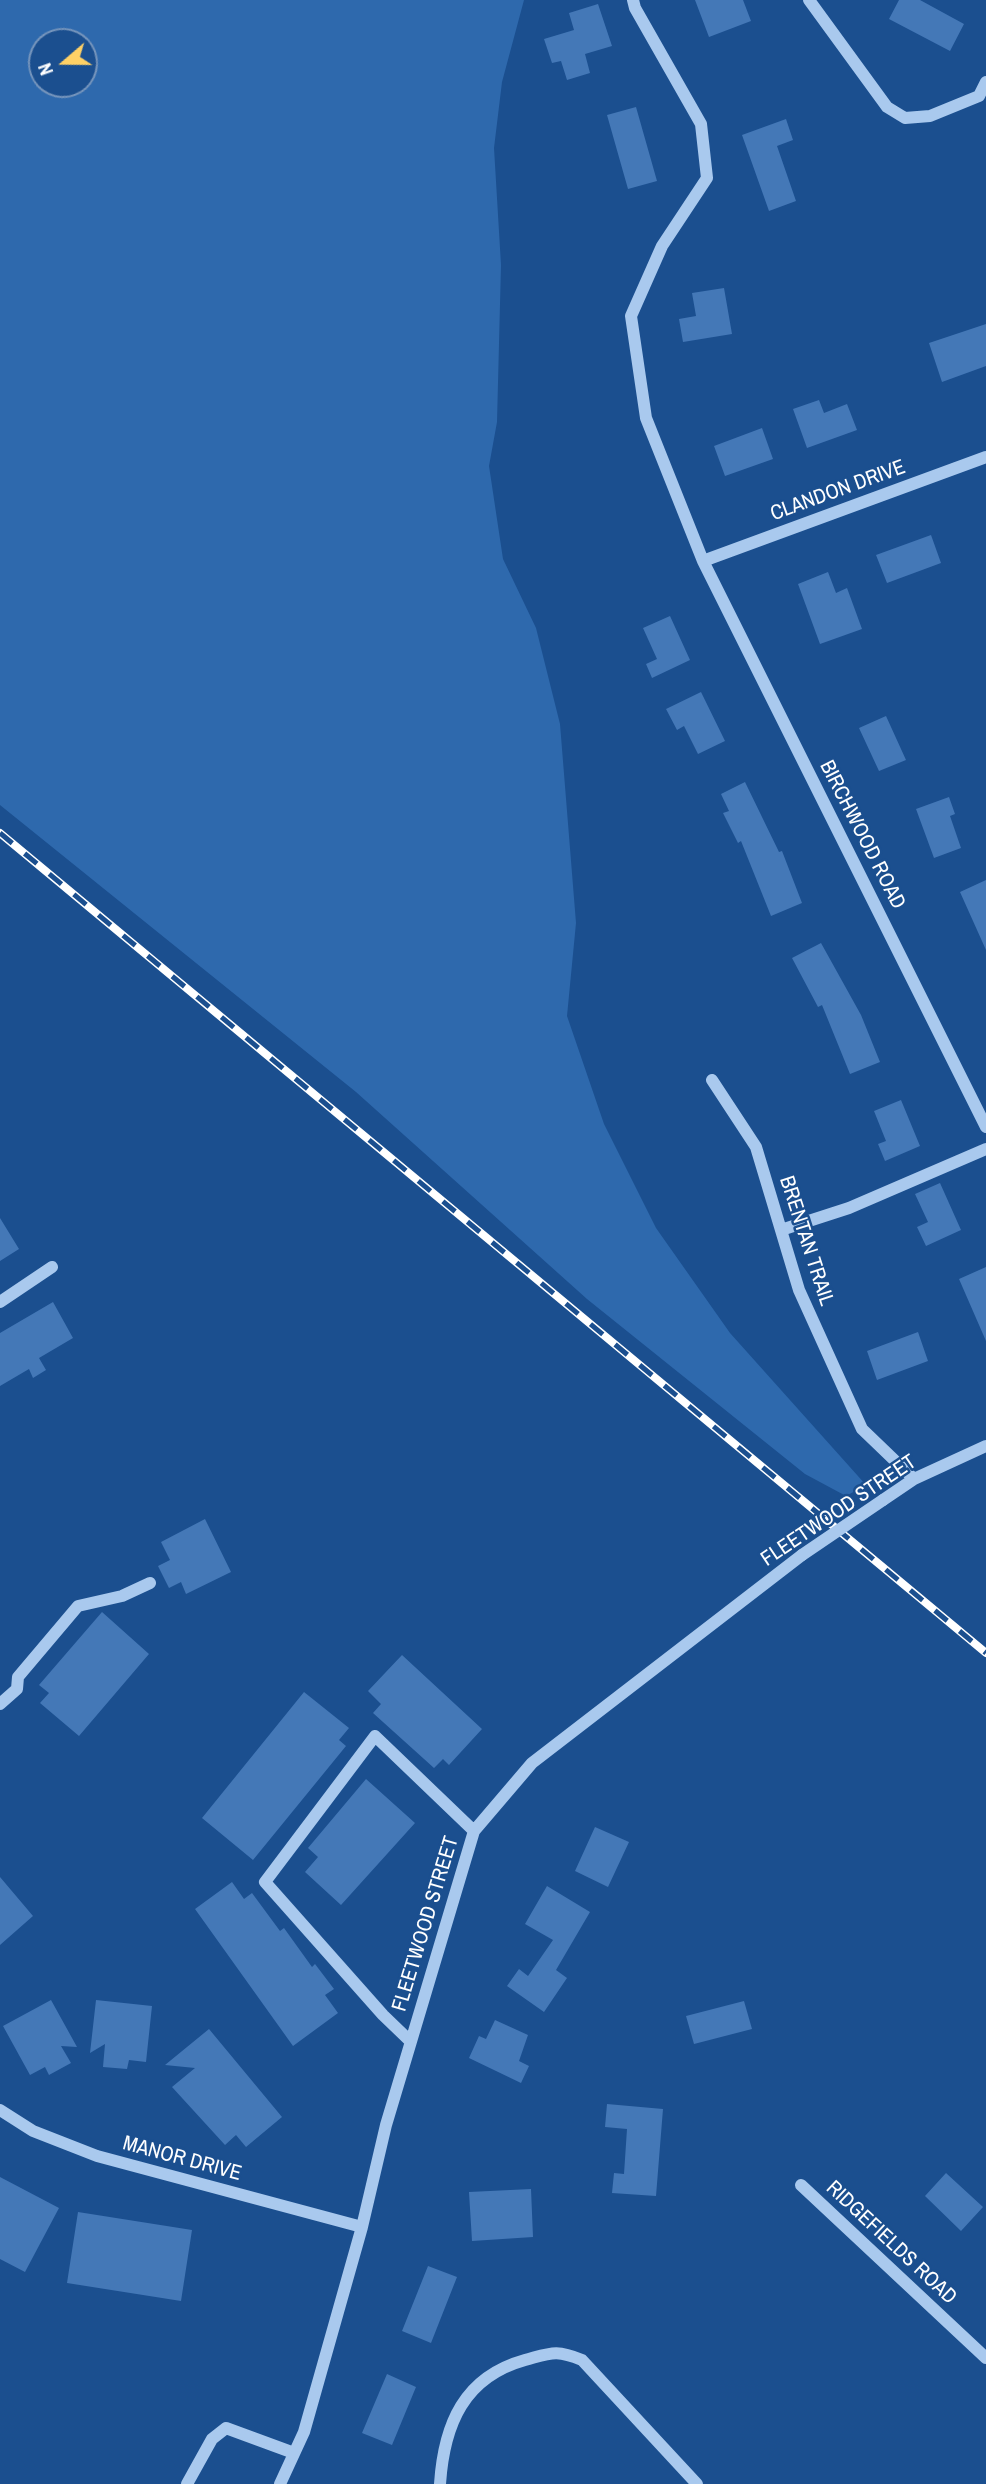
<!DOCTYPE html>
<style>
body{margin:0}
#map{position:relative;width:986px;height:2484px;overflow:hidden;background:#1b4f8f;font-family:"Archivo Narrow",sans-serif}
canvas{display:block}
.north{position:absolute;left:28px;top:28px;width:70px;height:70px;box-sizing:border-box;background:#1b4f8f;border:2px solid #7695bc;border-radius:50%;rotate:250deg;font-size:19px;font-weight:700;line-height:28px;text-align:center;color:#fff}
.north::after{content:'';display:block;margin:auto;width:24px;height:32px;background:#ffd166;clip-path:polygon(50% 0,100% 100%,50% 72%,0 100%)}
</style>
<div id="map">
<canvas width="986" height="2484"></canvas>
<div class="north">N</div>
</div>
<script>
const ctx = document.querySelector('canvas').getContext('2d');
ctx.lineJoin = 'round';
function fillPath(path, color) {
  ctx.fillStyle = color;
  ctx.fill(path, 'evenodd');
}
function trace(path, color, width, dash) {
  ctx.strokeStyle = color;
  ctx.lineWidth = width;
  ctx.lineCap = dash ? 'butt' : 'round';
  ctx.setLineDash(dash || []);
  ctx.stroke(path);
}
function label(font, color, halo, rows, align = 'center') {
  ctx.font = font + ' "Archivo Narrow",sans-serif';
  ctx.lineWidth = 5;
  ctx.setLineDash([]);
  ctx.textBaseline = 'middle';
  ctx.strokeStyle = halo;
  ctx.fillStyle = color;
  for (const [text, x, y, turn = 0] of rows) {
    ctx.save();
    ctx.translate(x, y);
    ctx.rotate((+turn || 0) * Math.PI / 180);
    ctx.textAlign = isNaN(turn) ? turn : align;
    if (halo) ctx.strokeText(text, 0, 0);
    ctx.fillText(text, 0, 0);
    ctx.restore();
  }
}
fillPath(new Path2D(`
 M0 0H524L502 82 494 148 501 265 497 422 489 466 503 559 536 628 560 724 576 923 567 1016 604 1124 656 1228 730 1333 866 1485 846 1496 805 1474 587 1299 356 1092 0 805ZM42 42H84V84H42Z`), '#2e69ad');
fillPath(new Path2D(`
 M695 0H743L751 21 709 37Z
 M899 0H920L964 24 950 51 889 19Z
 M598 4 612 46 585 54 590 73 567 80 561 61 552 63 544 39 574 30 569 13Z
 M636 107 657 181 628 189 607 115Z
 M786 119 793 140 777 146 796 201 769 211 742 135Z
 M724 288 732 334 683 342 679 319 696 316 692 293Z
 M986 324V366L942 382 929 343Z
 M819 400 824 413 847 404 857 430 807 448 793 409Z
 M762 428 773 459 725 476 714 446Z
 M931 535 941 563 887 583 876 555Z
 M828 572 836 593 847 588 862 629 820 644 798 584Z
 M670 616 690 660 652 678 646 664 657 659 643 628Z
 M701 692 725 741 698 754 684 726 677 730 666 709Z
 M886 716 906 760 879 771 859 728Z
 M745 782 779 852 782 851 802 903 771 916 741 841 738 843 723 813 729 811 721 794Z
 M949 797 955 814 950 816 961 848 934 858 916 809Z
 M986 880V950L960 892Z
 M821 943 861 1015 880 1062 850 1074 822 1005 818 1007 792 958Z
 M901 1100 920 1146 885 1161 878 1144 886 1141 874 1111Z
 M940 1183 961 1230 926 1246 917 1227 928 1222 915 1194Z
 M0 1218 19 1249 0 1261Z
 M986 1267V1341L959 1279Z
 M53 1302 73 1338 39 1358 46 1370 33 1378 29 1369 0 1386V1333Z
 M918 1332 928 1361 877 1380 867 1351Z
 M205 1519 231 1572 186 1594 181 1582 169 1588 158 1566 170 1560 161 1542Z
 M102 1612 149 1654 79 1736 40 1703 49 1693 39 1685Z
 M402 1655 482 1729 449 1765 443 1759 434 1768 373 1713 381 1704 368 1691Z
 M304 1692 349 1728 339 1740 346 1746 253 1860 202 1818Z
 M366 1779 415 1823 341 1905 305 1872 318 1857 308 1848Z
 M595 1827 629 1842 608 1887 575 1871Z
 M0 1877 33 1916 0 1945Z
 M232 1882 244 1899 252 1893 280 1931 284 1928 312 1967 315 1964 334 1989 325 1995 338 2013 293 2046 195 1909Z
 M547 1886 590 1912 556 1970 567 1978 544 2012 507 1986 519 1969 528 1976 553 1940 525 1924Z
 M51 2000 77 2047 61 2046 71 2063 49 2075 45 2067 30 2075 3 2026Z
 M96 2000 152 2006 146 2062 129 2060 127 2069 103 2067 105 2044 90 2053Z
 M744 2001 752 2029 694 2044 686 2016Z
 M495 2020 528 2035 519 2061 529 2066 521 2083 469 2058 479 2036 486 2039Z
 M209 2029 282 2117 246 2147 236 2135 225 2145 172 2087 195 2068 165 2065Z
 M607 2104 663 2109 656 2196 612 2193 614 2173 624 2174 627 2129 605 2127Z
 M946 2173 983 2207 961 2231 925 2196Z
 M0 2177 59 2208 25 2272 0 2259Z
 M531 2189 533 2237 472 2241 469 2192Z
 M78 2212 192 2230 181 2301 67 2283Z
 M428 2266 457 2277 431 2343 402 2331Z
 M387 2374 416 2387 392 2445 362 2433Z`), '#4478b7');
trace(new Path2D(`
 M633 0 635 8 701 124 707 178 662 246 631 316 646 418 703 561 986 1127
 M809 0 887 107 905 118 930 116 979 96 986 82
 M703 561 986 457
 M712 1080 756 1147 799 1290 862 1429 914 1479
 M781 1230 849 1208 986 1149
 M0 1302 52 1267
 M883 1500 914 1479 986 1446
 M0 1704 17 1689 18 1677 78 1606 122 1596 150 1583
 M410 2041 383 2015 265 1882 375 1736 474 1831
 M0 2110 33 2131 97 2156 362 2227
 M801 2185 986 2358
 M187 2484 212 2439 226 2428 294 2453
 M280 2484 304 2432 362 2227 386 2125 474 1831 532 1763 802 1555
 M440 2484C444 2424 464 2377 525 2360 551 2353 556 2349 582 2360L697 2484`), '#a9c9ee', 12);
const rail = new Path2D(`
 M0 833 986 1653`);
trace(rail, '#fff', 8);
trace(rail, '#1b4f8f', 5, [16]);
trace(new Path2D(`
 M802 1555 883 1500`), '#a9c9ee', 12);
label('21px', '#fff', '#1b4f8f', [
 ["CLANDON DRIVE",838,491,-20],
 ["BIRCHWOOD ROAD",862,835,63],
 ["BRENTAN TRAIL",806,1241,72],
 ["FLEETWOOD STREET",839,1511,-34],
 ["FLEETWOOD STREET",426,1924,-73],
 ["MANOR DRIVE",182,2159,15],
 ["RIDGEFIELDS ROAD",891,2243,43]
]);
</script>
